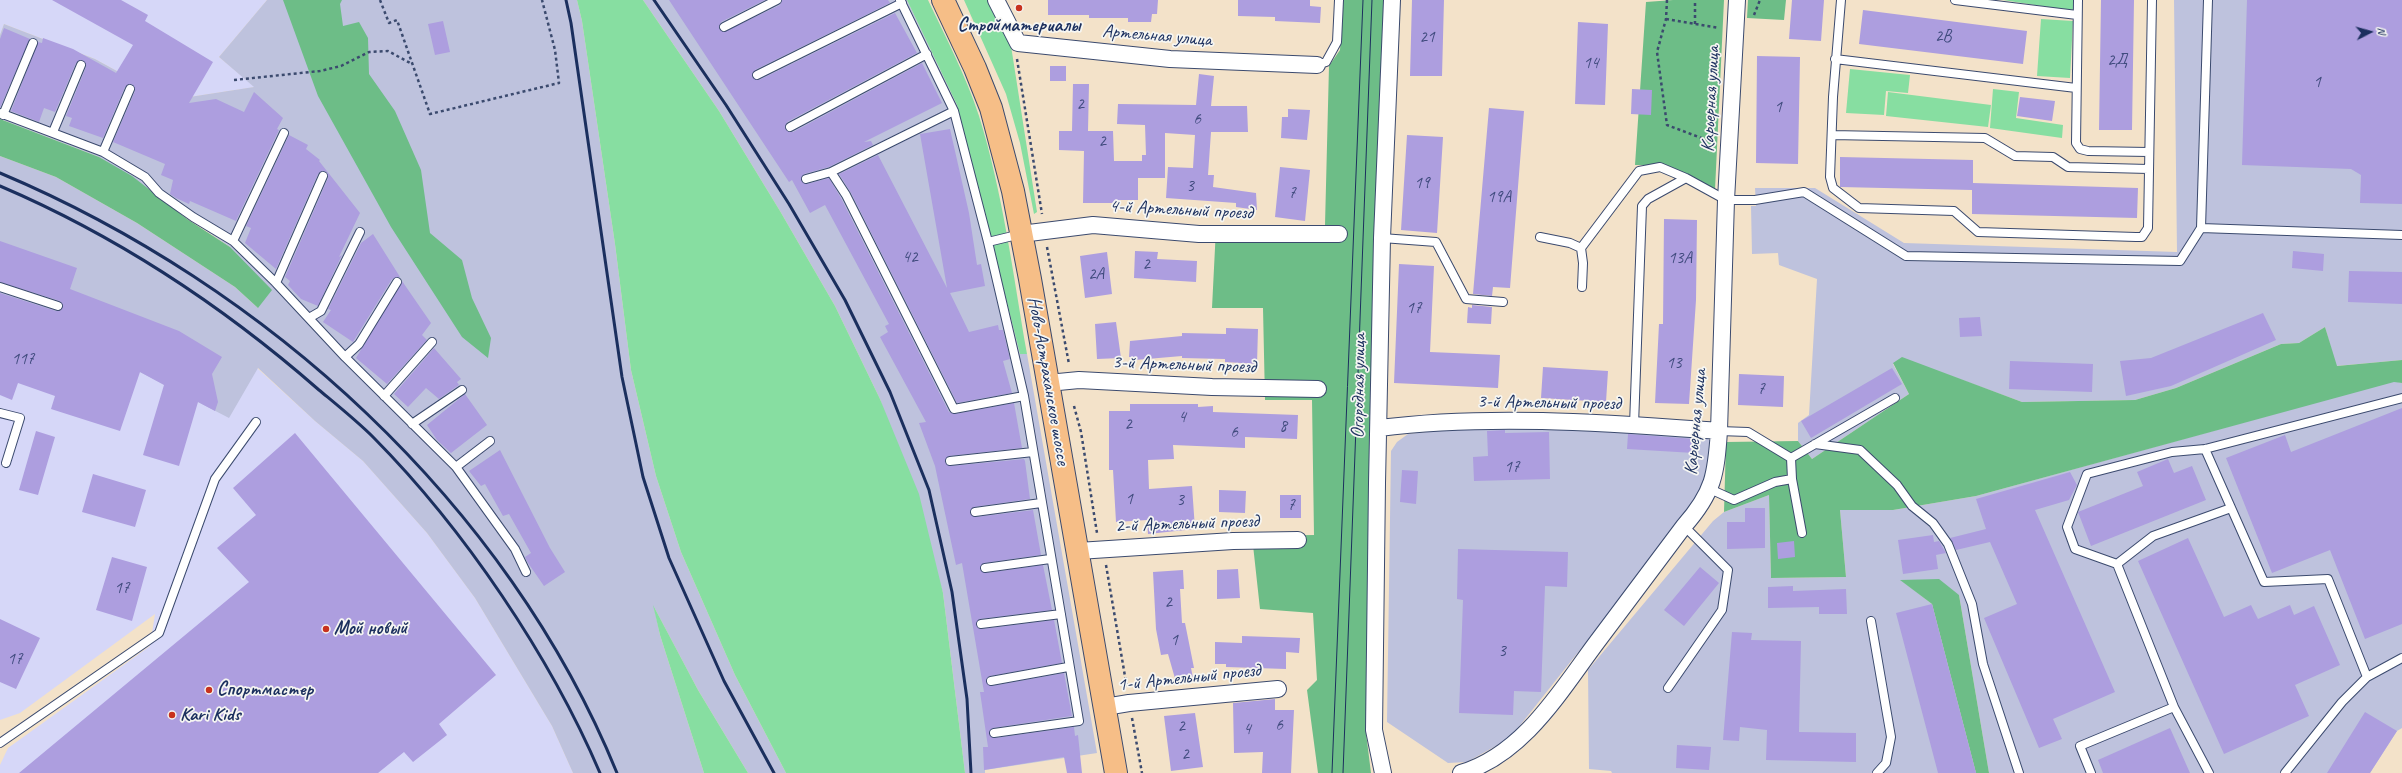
<!DOCTYPE html>
<html>
<head>
<meta charset="utf-8">
<style>
  body { margin:0 }
  #map { position:relative; width:2402px; height:773px; overflow:hidden; background:#f3e2c9; font-family:Caveat,sans-serif }
  canvas { display:block }
  .north { position:absolute; left:2350px; top:12px; width:40px; height:40px; -webkit-text-stroke:3px #f6f6f2; paint-order:stroke; rotate:84deg; font-size:11px; font-weight:700; line-height:16px; text-align:center; color:#1b2f5e }
  .north::after { content:''; display:block; margin:auto; width:14px; height:18px; background:#1b2f5e; clip-path:polygon(50% 0,100% 100%,50% 72%,0 100%) }
</style>
</head>
<body>
<div id="map">
<canvas width="2402" height="773"></canvas>
<div class="north">N</div>
</div>
<script>
const ctx = document.querySelector('canvas').getContext('2d');
ctx.lineJoin = 'round';
function paint(path, color) { ctx.fillStyle = color; ctx.fill(path, 'evenodd'); }
function trace(path, color, width, dash) { ctx.strokeStyle = color; ctx.lineWidth = width; ctx.lineCap = dash ? 'butt' : 'round'; ctx.setLineDash(dash || []); ctx.stroke(path); }
function label(font, color, halo, rows, align = 'center') {
  ctx.font = font + ' Caveat,sans-serif'; ctx.lineWidth = 3.5; ctx.setLineDash([]); ctx.textBaseline = 'middle'; ctx.strokeStyle = halo; ctx.fillStyle = color; for (const [text, x, y, turn = 0] of rows) {
    ctx.save(); ctx.translate(x, y); ctx.rotate((+turn || 0) * Math.PI / 180); ctx.textAlign = isNaN(turn) ? turn : align; if (halo) ctx.strokeText(text, 0, 0); ctx.fillText(text, 0, 0); ctx.restore();
  }
}
paint(new Path2D(`
  M0,0h267l-48,57 36,30 -85,13 -75,-41 -91,-35 -4,11z
  M0,313l140,59 117,-4 58,53 48,40 64,72 48,65 77,128 21,47h-573v-8l8,-17 142,-102 5,-32 -135,99 -20,7z`), '#d6d7f8');
paint(new Path2D(`
  M267,0h310l5,21 33,223 16,126 25,106 25,76 54,123 51,98h-38l-50,-83 -44,-83 6,28 44,138h-131l-21,-47 -77,-128 -48,-65 -64,-72 -48,-40 -57,-53 -29,50 -89,-46 -140,-59v-157l56,21 81,46 98,64 23,21 -28,-61 -131,-90 -99,-38v-84l4,-11 91,35 75,41 84,-13 -35,-30z
  M643,0h264l50,105 63,249h7l70,399 -112,17v3h-20l-22,-180 -63,-194 -45,-93 -55,-95 -61,-100z
  M2174,0h228v360l-66,6 -11,-39 -26,16 -18,1 -105,44 -41,12 -113,2 -120,-44 -9,6 16,30 -97,65 -14,-18v-18l11,-8 8,-136 -38,-14 -1,-12 -26,1 -1,-48h5l-1,-18h60l89,55 273,9z
  M2394,381l8,2v345l-5,3 -27,42h-381l-30,-178 -58,-15 31,24 44,169h-364l-1,-2 -22,-2 -1,-99 125,-149 11,-9 45,-17 2,83 75,-1 -6,-67h53l83,-14z
  M1482,426l222,8 9,10 -6,40 -39,55 -158,199 -43,24 -19,1 -61,-41 4,-271 6,-9 11,-8z`), '#bec2dd');
paint(new Path2D(`
  M577,0h66l76,111 61,100 55,95 45,93 39,95 24,99 22,180h-179l-51,-98 -54,-123 -25,-76 -25,-106 -16,-126 -33,-223z
  M907,0h21c18,38 38,76 51,116 24,77 34,158 48,238h-7l-63,-249z
  M964,0h27l18,33 28,179 -3,2 -14,-71 -14,-49z
  M2003,0h70v11z
  M2041,19l32,2 -3,57 -33,-2z
  M1850,69l60,6 -2,18 -22,-2 -2,24 -38,-2z
  M1993,89l26,3 -3,26 47,7 -1,13 -72,-10z
  M1888,92l103,13 -3,22 -102,-11z
  M653,605l45,85 50,83h-44l-44,-138z`), '#87dea1');
paint(new Path2D(`
  M283,0h59l-2,4 3,22 16,-4 9,16 1,36 26,37 26,59 9,63 32,27 10,38 19,40 -3,20 -26,-21 -71,-110 -73,-131z
  M1343,0h42l-19,733 5,40h-53l-11,-83 10,-10 -4,-67 -53,-4 -8,-73 62,-1 -2,-135h-47l-2,-92h-51l4,-80 101,1 8,-4 4,-159 11,-16z
  M1673,0h51l-9,190 -50,-25h-30l11,-163z
  M1748,0h38l-2,20 -37,-2z
  M0,119l99,38 33,19 55,43 43,28 42,43 -14,18 -23,-21 -98,-64 -81,-46 -56,-21z
  M2325,327l12,39 65,-6v23l-8,-1 -418,114 -83,14h-53l6,67 -75,1 -2,-83 -45,17 2,-70 72,-1 14,18 97,-65 -16,-31 9,-6 120,45 113,-2 41,-12 105,-44 18,-1z
  M1939,579l20,16 30,178h-13l-44,-169 -32,-24z`), '#6dbd87');
paint(new Path2D(`
  M52,0h69l27,15 -3,6 68,41 -24,41 27,-4 28,13 10,-20 29,26 -6,11 2,1 -43,91 -46,-20 -1,3 -13,-6 -6,-4 3,-14 -12,-5 4,-11 -52,-22 22,-51 -3,-7 -7,3 -22,51 -34,-12 3,-8 -6,-2 20,-49 -3,-7 -7,3 -21,49 -11,-4 -5,14 -28,-11 27,-69 4,1 1,-5 30,11 43,24 17,-28z
  M669,0h96l-44,22 -2,7 5,3 56,-27 2,-5h106l2,3 -135,67 -3,7 7,3 136,-67 22,40 -130,69 -2,7 8,3 129,-69 20,40 -78,39 7,-1 2,4 -44,22 -25,7 -3,6 6,4 22,-6 12,20 108,214 6,2 59,-11 8,45 -73,8 -4,6 6,4 73,-7 1,2 5,38 -56,8 -4,6 6,4 57,-7 8,45 -57,8 -4,6 6,4 57,-8 9,45 -72,9 -4,6 6,4 72,-9 8,43 -72,13 -4,6 6,4 72,-13 8,43 -79,12 -4,6 6,4 79,-11 1,9 3,-1 4,38h-15l-3,-16 -80,13 -1,-23h5l-8,-55h4l-22,-129 -6,2 -21,-99 -16,-43 7,-1 -46,-85 8,-5 -3,-6 4,-2 -64,-119 -15,8 -18,-33 -3,2z
  M1048,0h110l-1,14h-5l-1,8h-23v-4h-39v-3h-41z
  M1238,0h72v6l11,1 -1,16 -45,-2v-4l-37,-1z
  M1412,0h32l-2,76h-32z
  M1792,0h32l-3,41 -32,-2z
  M2101,0h33l-2,130h-33z
  M2247,0h155v204l-42,-1 1,-28 -10,-6 -109,-4z
  M1863,10l164,21 -4,33 -164,-20z
  M443,21l7,31 -15,3 -7,-31z
  M1578,22l30,2 -3,81 -30,-1z
  M4,28l26,11 -30,69v-69z
  M1757,56l43,1 -2,107 -42,-1z
  M1050,66h16v15h-16z
  M1199,74l15,2 -3,30h36l1,26h-37l-3,43h6l-1,12 43,6 1,17 -21,-3v-4l-70,-5 2,-31 25,1 2,-33 -30,-2v45h-27v22h-18v3h-37l1,-52 -25,-1v-19h13l1,-47h16l-1,47h25l1,30h28v-6h4l-1,-30 -28,-1 1,-20 78,1z
  M1632,89l20,1 -1,25 -20,-1z
  M2020,97l35,4 -3,20 -35,-5z
  M1489,108l35,3 -14,177 -17,-1 -1,9 -19,-2z
  M1288,109l22,1 -3,30 -26,-2 1,-21h6z
  M950,129l19,84 8,52 4,-1 4,22 -35,7 19,39 29,-7 1,5h4l7,29 -7,2 9,32 -55,10 -106,-210 -12,-19 39,-19 69,133 -27,-154z
  M289,135l19,10 -2,4 14,11 -1,1 41,52 -21,44 3,-2 -24,51 -17,-7 -13,-14 2,-4 -5,-4 43,-99 -1,-6 -5,-1 -4,3 -42,95 -31,-26 6,-15 -5,-2z
  M1407,135l36,2 -6,96 -36,-3z
  M1840,157l133,3v23l165,5 -1,30 -165,-4v-24l-132,-3z
  M1280,167l30,3 -5,51 -30,-4z
  M1664,219l33,1 -1,80 -7,104 -34,-1 4,-79h4z
  M373,234l27,43 -8,2 -39,63 -30,-20 8,-12 -3,-1 33,-66z
  M0,241l77,27 -7,21 109,42 43,26 -10,17 6,28 -3,9 -17,-9 -19,64 -36,-11 21,-70 -24,-13 -20,59 -69,-22 4,-13 -37,-13 -6,17 -12,-5v-102l56,18 5,-1 2,-5 -3,-4 -60,-19z
  M1135,251l23,1 -1,7 40,2 -1,21 -62,-4z
  M2293,251l31,3 -1,17 -31,-3z
  M1107,252l5,42 -27,4 -5,-42z
  M1399,264l35,2 -4,86 70,3 -2,33 -104,-5z
  M2349,271l53,1v32l-54,-2z
  M402,281l29,42 -9,12 5,5 -40,44 -31,-26z
  M1472,305l20,2 -1,17 -24,-1 1,-16 4,1z
  M2263,313l13,27 -105,46 -45,10 -6,-35 31,-3z
  M1980,317l2,19 -22,1 -1,-19z
  M1116,322l5,36 -24,1 -2,-35z
  M1226,328l32,1 -1,35 -32,-2v-3l-43,-1v-2l-47,4 -1,-3h-5l1,-16 52,-5v-3l44,1z
  M434,348l27,31 -4,3 2,3 -20,14 -13,-11 -18,19 -14,-13z
  M2010,361l83,3 -1,28 -83,-3z
  M1543,367l65,4 -2,31 -65,-4z
  M1892,368l10,16 -91,54 -10,-17z
  M1739,374l45,2 -1,31 -45,-2z
  M465,394l22,31 -36,28 -14,-13 -10,-15z
  M1130,404h68v3l15,-1v6l85,3 -1,24 -52,-2v11l-72,-3 1,14 -26,1 1,29 43,-3 3,43 -47,5 -1,-14 -31,2 -3,-52h-4v-59h21z
  M2402,408v216l-37,15 -35,-89 -58,23 -46,-115 59,-23 6,17z
  M1505,430v3l44,-1 1,47 -76,2 -1,-24 15,-1 -1,-25z
  M36,431l19,6 -17,58 -19,-5z
  M295,433l201,242 -57,49 8,11 -34,27 -9,-10 -26,21h-359l230,-191 -32,-34 39,-33 -23,-27z
  M1628,434l67,5 -1,14 -67,-4z
  M500,450l50,98 15,24 -21,14 -16,-23 -3,-6 6,-4 -22,-39 -6,2 -18,-32 -4,2 -12,-15z
  M2168,459l6,14 18,-7 14,34 -115,46 -13,-34 65,-26 -6,-14z
  M1402,470l16,1 -2,33 -16,-2z
  M2070,472l7,13 -8,15 -34,10 80,182 -62,27 9,20 -23,9 -55,-130 33,-14 -27,-62 -34,8 -6,-12 36,-9 -10,-30z
  M93,474l53,16 -11,37 -53,-15z
  M1219,490l27,1 -1,22 -26,-1z
  M1280,495h21v23h-21z
  M1745,508h20v40l-38,1v-27h18z
  M1933,535l1,7 5,-1 7,12 -10,2 2,14 -35,5 -5,-34z
  M2188,538l36,79 27,-12 7,14 32,-14 4,10 20,-9 26,59 -45,20 14,31 -85,38 -86,-193z
  M1794,541l1,16 -17,2 -1,-16z
  M1458,549l110,3 -1,35 -22,-1 -4,106 -27,-1 -1,24 -54,-2 4,-113 -6,-1z
  M112,557l35,10 -15,54 -36,-11z
  M1700,567l19,16 -35,43 -20,-16z
  M1238,569l2,29 -23,1v-29z
  M1183,570l1,19h-4l2,34h3l9,45h-3l2,10 -17,4 -8,-28 -7,1 -5,-26 -3,-57z
  M1793,586v5l53,-2 1,25h-28v-7l-51,1v-21z
  M1932,604l44,169h-38l-42,-160z
  M0,619l40,19 -24,51 -16,-7z
  M1732,632l20,1 -1,7 50,1 -2,91 57,1v29l-90,-2 1,-30 -27,-3 -1,14 -16,-1z
  M1242,636l58,2 -1,15 -13,-1v17l-60,-2v-3h-11v-22l27,1z
  M1275,699v11h19l-3,63h-29l1,-21 -29,1 -1,-50z
  M2365,712l32,19 -27,42h-43z
  M1195,713l8,54 -32,4 -7,-55z
  M2170,728l20,45h-87l-5,-13z
  M1677,745l34,2 -2,23 -33,-2z`), '#ad9edf');
const service = new Path2D(`
  M900,0l54,111 34,131 33,-8
  M1841,0l-8,97 -3,80 3,11 26,20 95,3 24,21 158,5h6l6,-9 4,-228
  M1955,0l122,15
  M2078,0l-2,143 4,6 8,2 61,1
  M724,27l53,-27
  M1835,59l241,29
  M1317,65l9,-3 11,-20 2,-42
  M757,75l145,-72
  M0,113l103,39 42,25 14,16 34,24 40,24 43,42 69,74 111,110 59,82 11,23
  M3,115l30,-72
  M790,127l137,-73
  M53,132l28,-67
  M1832,135l153,3 30,18 38,1 15,10 81,2
  M103,152l27,-63
  M831,172l15,23 108,214 70,-13
  M806,179l25,-7 123,-61
  M2201,228l201,7
  M1540,237l30,6 11,5 2,15 -1,24
  M1382,238l54,4 30,57 37,3
  M233,241l51,-108
  M988,242l36,154 55,325 -85,12
  M1581,248l58,-77 21,-4 26,11
  M276,283l47,-107
  M0,287l58,19
  M309,318l12,-7 39,-79
  M345,357l14,-13 38,-62
  M384,396l48,-54
  M0,413l20,5 -14,45
  M412,424l50,-34
  M1634,425l8,-219 6,-7 38,-21 40,22h29l49,-8 102,64 274,5 21,-33 7,-228
  M1719,431l29,1 43,26 104,-60
  M1815,444l45,6 37,35 15,21 21,17 15,21 24,60 11,60 36,109
  M2205,449l59,133 64,-3 39,98
  M1791,458l1,21 10,54
  M950,461l83,-9
  M456,467l34,-26
  M1710,489l24,11 41,-18 17,-3
  M975,512l66,-9
  M2117,564l36,-28 78,-28
  M985,568l65,-9
  M1871,621l20,116 -5,26 -9,10
  M981,624l80,-10
  M991,681l77,-14
  M1668,688l54,-78 6,-40 -44,-44
  M2174,707l35,66
  M0,743l159,-110 56,-154 41,-57
  M2091,773l-11,-27 94,-39 -57,-143 -42,-15 -8,-22 20,-53 85,-22 33,-3 197,-51
  M2285,773l57,-71 25,-25 35,-19`);
const minor = new Path2D(`
  M996,0l22,43 152,16 147,6
  M1021,234l72,-9 106,9h140
  M1048,383l31,-3 133,7 106,2
  M1379,428c113,-14 227,-5 340,3
  M1078,551l155,-10 65,-1
  M1105,707l24,-4 149,-14
  M1383,773l-9,-43 3,-247 5,-245 10,-238
  M1461,773c64,-19 101,-85 139,-135 28,-37 56,-75 84,-112 30,-34 32,-52 35,-95l7,-231 11,-200`);
const primary = new Path2D(`
  M943,0l32,68 16,40 22,83 17,88 86,494`);
trace(service, '#3b4a6e', 10);
trace(minor, '#3b4a6e', 18);
trace(primary, '#3b4a6e', 24);
trace(new Path2D(`
  M380,0l9,23 8,-3 33,94 129,-31 -4,-33 -13,-50
  M1667,0l-1,19 -9,33 10,73 45,17
  M1754,15l6,-15
  M1666,19l53,9
  M1695,24v-24
  M1017,59l25,155
  M234,80l86,-9 21,-5 28,-14 19,-1 24,13
  M1047,247l22,117
  M1074,406l7,26 16,101
  M1106,565l21,123
  M1132,718l10,55`), '#3b4a6e', 2.5, [3, 3]);
trace(service, '#fff', 8);
trace(minor, '#fff', 16);
trace(primary, '#f6be87', 22);
trace(new Path2D(`
  M1332,773l31,-773
  M1343,773l29,-773`), '#1b2f5e', 1);
trace(new Path2D(`
  M566,0l5,23 51,354 21,100 26,81 55,123 50,92
  M654,0l72,105 63,99 56,96 45,92 39,98 23,102 15,107 4,74
  M0,173c266,112 507,330 617,600
  M0,186c117,50 223,120 319,204 18,15 38,31 55,48 90,91 176,218 226,335`), '#1b2f5e', 3);
for (const [x, y, r, color] of [
  [1019,8,4,"#c8321e"],
  [326,629,4,"#c8321e"],
  [209,690,4,"#c8321e"],
  [172,715,4,"#c8321e"]
]) { const dot = new Path2D(); dot.arc(x, y, r, 0, 2 * Math.PI); ctx.fillStyle = color; ctx.fill(dot); trace(dot, '#f6f6f2', 1.5); }
label('17px', '#404b7e', null, [
  ["2В",1943,37],
  ["21",1427,38],
  ["2Д",2117,61],
  ["14",1591,64],
  ["1",2317,83],
  ["2",1080,105],
  ["1",1778,108],
  ["6",1197,120],
  ["2",1102,142],
  ["19",1422,184],
  ["3",1190,187],
  ["7",1292,194],
  ["19А",1499,198],
  ["42",910,258],
  ["13А",1680,259],
  ["2",1146,265],
  ["2А",1096,275],
  ["17",1414,309],
  ["117",23,360],
  ["13",1674,364],
  ["7",1761,390],
  ["4",1182,418],
  ["2",1128,425],
  ["8",1283,427],
  ["6",1234,433],
  ["17",1512,468],
  ["1",1129,500],
  ["3",1180,501],
  ["7",1291,506],
  ["17",122,589],
  ["2",1168,603],
  ["1",1174,641],
  ["3",1502,652],
  ["17",15,660],
  ["6",1279,726],
  ["2",1181,727],
  ["4",1247,730],
  ["2",1185,755]
]);
label('bold 19px', '#1b2f5e', '#f6f6f2', [
  ["Стройматериалы",1019,26,"center"],
  ["Мой новый",334,629],
  ["Спортмастер",217,690],
  ["Kari Kids",180,715]
], 'left');
label('19px', '#1b2f5e', '#f6f6f2', [
  ["Артельная улица",1157,36,5],
  ["Карьерная улица",1711,99,-87],
  ["4-й Артельный проезд",1181,210,3],
  ["3-й Артельный проезд",1184,365,2],
  ["Ново-Астраханское шоссе",1048,381,80],
  ["Огородная улица",1359,386,-89],
  ["3-й Артельный проезд",1549,403,1],
  ["Карьерная улица",1696,422,-85],
  ["2-й Артельный проезд",1187,524,-2],
  ["1-й Артельный проезд",1189,678,-6]
]);
</script>
</body>
</html>
